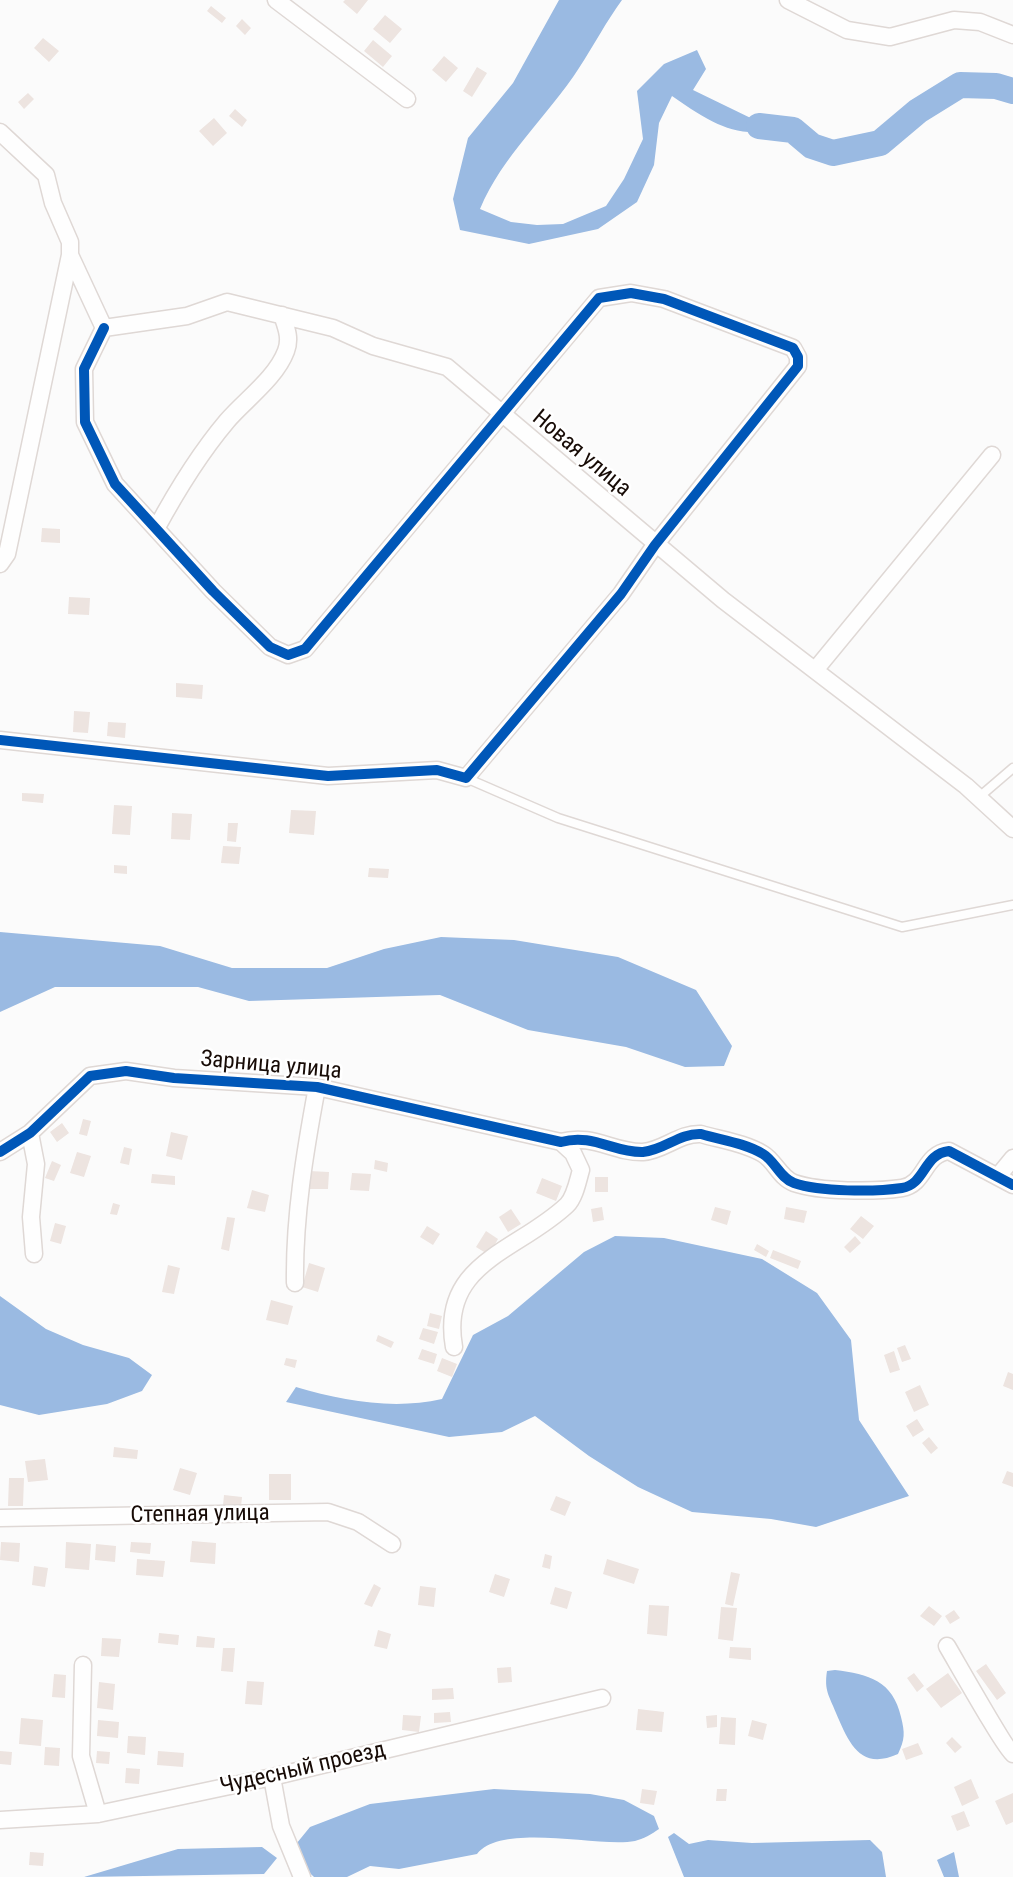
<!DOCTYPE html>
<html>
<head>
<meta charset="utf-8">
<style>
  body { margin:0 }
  canvas { display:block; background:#fbfbfb }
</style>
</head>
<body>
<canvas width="1013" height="1877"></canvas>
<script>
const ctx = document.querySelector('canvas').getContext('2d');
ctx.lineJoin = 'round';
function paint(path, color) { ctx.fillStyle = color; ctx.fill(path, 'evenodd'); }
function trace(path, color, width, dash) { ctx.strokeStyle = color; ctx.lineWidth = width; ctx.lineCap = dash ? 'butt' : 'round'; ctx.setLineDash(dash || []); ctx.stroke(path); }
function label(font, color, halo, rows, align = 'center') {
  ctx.font = font + ' "Roboto Condensed",sans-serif'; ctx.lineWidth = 5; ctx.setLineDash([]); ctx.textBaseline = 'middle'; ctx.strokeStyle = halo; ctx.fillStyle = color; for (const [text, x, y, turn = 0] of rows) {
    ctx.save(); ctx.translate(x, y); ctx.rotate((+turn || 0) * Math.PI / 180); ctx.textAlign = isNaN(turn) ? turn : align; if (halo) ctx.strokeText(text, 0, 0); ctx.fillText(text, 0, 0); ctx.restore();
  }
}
paint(new Path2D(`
  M559,0h63c-16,22 -28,45 -43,68 -31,48 -77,88 -99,141l31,13 26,3 26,-1 43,-18 18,-27 19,-40 -6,-48 27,-27 33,-14 9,19 -13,21 70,34 30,6c-57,8 -75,-2 -121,-34l-13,27 -5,42 -17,37 -39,27 -69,15 -69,-14 -7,-31 15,-61 45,-55z
  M0,932l160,14 72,22h95l57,-19 57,-12 73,3 104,17 78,33 36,56 -8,20 -39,1 -59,-20 -98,-17 -88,-35 -191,6 -51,-14h-143l-55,25z
  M615,1236l49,2 98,21 55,34 34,47 8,80 50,76 -93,31 -45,-8 -79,-7 -54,-25 -49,-31 -54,-40 -33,16 -53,5 -163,-35 10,-15c47,14 98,23 146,12l31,-64 35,-19 76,-64z
  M0,1296l46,33 37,16 46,13 23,17 -10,16 -35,13 -68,11 -39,-10z
  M835,1670c34,4 58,11 66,47 4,16 4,22 -3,37 -38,17 -49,-11 -62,-41 -7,-18 -12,-22 -9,-42z
  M494,1789l96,5 34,6 30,16 5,13c-7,5 -16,10 -24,12 -36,7 -132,-19 -158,13l-78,15 -29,-3 -23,11h-33l-19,-18 -3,-10 18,-22 60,-23z
  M674,1833l15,11 19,-4 44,3 118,-3 12,12 4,25h-202l-16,-40z
  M262,1847l15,11 -13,16 -180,3 94,-28z
  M954,1852l5,25h-15l-7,-17z`), '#9abae2');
trace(new Path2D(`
  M759,126l34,4 19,16 21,7 47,-10 38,-32 42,-26 36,1 17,5`), '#9abae2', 26);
paint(new Path2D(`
  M345,0h23l-11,14 -14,-12z
  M211,6l15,12 -4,5 -15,-12z
  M385,15l17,14 -12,14 -17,-14z
  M242,19l9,9 -6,7 -9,-9z
  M43,38l16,13 -10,11 -15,-14z
  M373,40l19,16 -9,11 -19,-16z
  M444,56l14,12 -12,14 -14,-12z
  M477,67l10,6 -15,24 -9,-6z
  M28,93l6,6 -10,10 -6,-7z
  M235,109l12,11 -5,7 -13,-11z
  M214,118l13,15 -14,13 -14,-15z
  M42,528l18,1v14l-19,-1z
  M69,597l21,1 -1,17 -21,-1z
  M176,683l27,2 -1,14 -26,-2z
  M74,711l16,1 -2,21 -15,-1z
  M108,722l18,1 -1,15 -18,-2z
  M22,793l22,1 -1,9 -21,-2z
  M114,805l18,1 -2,29 -18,-1z
  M291,810l25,1 -2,24 -25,-2z
  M172,813l20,1 -2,26 -19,-1z
  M228,823h10l-2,19 -9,-1z
  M223,846l18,1 -2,17 -18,-1z
  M114,865l13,1v8l-13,-1z
  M369,868l20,1 -1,9 -20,-1z
  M83,1119l8,2 -4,15 -8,-2z
  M62,1123l7,10 -12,9 -7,-10z
  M171,1132l17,4 -6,24 -16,-4z
  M124,1147l8,2 -3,16 -9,-2z
  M77,1152l14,4 -7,21 -14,-4z
  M375,1160l13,3 -1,9 -13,-3z
  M52,1161l9,4 -7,16 -9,-3z
  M309,1171l20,1 -1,17h-20z
  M352,1173l19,1 -2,17 -19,-1z
  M152,1174l23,2v9l-24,-2z
  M595,1177h13v15h-13z
  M542,1178l20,8 -6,15 -20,-8z
  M252,1190l17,5 -4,17 -18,-4z
  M113,1203l7,2 -3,10 -7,-1z
  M602,1207l2,13 -11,2 -2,-13z
  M715,1207l16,4 -4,14 -16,-5z
  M786,1207l21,4 -3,12 -20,-4z
  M511,1209l10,15 -13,8 -9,-15z
  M861,1216l13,10 -11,13 -13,-10z
  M227,1217l8,1 -6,33 -8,-2z
  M55,1223l11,3 -5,18 -11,-3z
  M427,1226l13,8 -7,11 -13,-8z
  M486,1231l12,8 -9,16 -13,-8z
  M855,1236l6,7 -11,10 -6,-6z
  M757,1244l12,7 -3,6 -12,-7z
  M773,1250l28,11 -3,8 -28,-11z
  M309,1263l16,5 -7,24 -16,-5z
  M168,1265l12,3 -6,26 -12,-2z
  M271,1300l22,6 -5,19 -22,-5z
  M430,1313l12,3 -3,13 -12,-3z
  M423,1328l15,4 -4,12 -15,-5z
  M378,1335l16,7 -3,6 -15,-7z
  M905,1345l6,14 -9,3 -5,-14z
  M422,1349l15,5 -3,10 -16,-5z
  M894,1351l6,19 -10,3 -6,-18z
  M286,1358l11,2 -2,8 -11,-3z
  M442,1358l15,6 -5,13 -15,-6z
  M1008,1372l5,2v16l-10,-4z
  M920,1385l9,20 -15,7 -9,-20z
  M917,1419l7,11 -11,7 -7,-11z
  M929,1437l9,11 -7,6 -9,-11z
  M114,1447l24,3 -1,9 -24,-2z
  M45,1459l3,21 -20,2 -3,-21z
  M180,1468l17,5 -7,22 -17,-5z
  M1007,1471l6,2v14l-11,-4z
  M269,1474h22v26h-22z
  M9,1478h15l-1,28h-15z
  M224,1495l18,2 -1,10 -18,-2z
  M556,1496l15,6 -6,14 -15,-6z
  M192,1541l24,2 -1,21 -25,-2z
  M1,1542l19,1 -1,19 -19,-2z
  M66,1542l25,2 -2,26 -24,-2z
  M131,1542l20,1 -1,11 -20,-2z
  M96,1544l20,2 -1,16 -20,-2z
  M545,1554l7,2 -2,13 -8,-2z
  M137,1559l28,2 -2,16 -27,-2z
  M607,1559l32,10 -5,15 -31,-10z
  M34,1566l14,2 -3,19 -13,-2z
  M731,1572l9,2 -7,32 -8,-2z
  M495,1574l15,5 -6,18 -15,-5z
  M374,1584l7,4 -9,19 -8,-3z
  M420,1586l16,2 -2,19 -16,-2z
  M555,1587l17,5 -5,17 -17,-5z
  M649,1605l20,1 -2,30 -20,-2z
  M929,1606l13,10 -8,10 -14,-10z
  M721,1607l16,1 -4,33 -15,-2z
  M954,1610l6,8 -10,6 -5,-8z
  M378,1630l13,4 -4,15 -13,-3z
  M159,1633l20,2 -1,10 -20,-2z
  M197,1636l18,2 -1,10 -18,-1z
  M102,1638l19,1 -2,18 -18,-1z
  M730,1647l21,1v12l-22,-2z
  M223,1648h12l-2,24 -12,-1z
  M986,1664l20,29 -9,7 -21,-29z
  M511,1667l1,15 -14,1 -1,-15z
  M914,1673l10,13 -7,6 -10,-14z
  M948,1673l14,20 -21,15 -15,-19z
  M54,1674l12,1 -1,23 -13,-1z
  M247,1681l17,1 -2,23 -17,-1z
  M99,1682l16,2 -2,26 -16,-2z
  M453,1688l1,11 -22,1v-11z
  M638,1709l26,3 -2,20 -26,-2z
  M450,1712l1,10 -17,1v-10z
  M403,1715l18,1 -2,16 -17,-2z
  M717,1715v12l-10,1 -1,-12z
  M721,1717l15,1 -1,27 -16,-1z
  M21,1718l22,2 -2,26 -22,-2z
  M98,1720l21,2 -1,16 -21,-2z
  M752,1720l15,4 -4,16 -15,-4z
  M128,1736l18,1 -1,18 -18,-2z
  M952,1737l10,10 -7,6 -9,-10z
  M918,1743l5,11 -17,6 -4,-11z
  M45,1747l15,1 -1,18 -15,-1z
  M0,1751l12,1 -1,13 -11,-1z
  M97,1751l13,1 -1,12 -13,-1z
  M158,1751l26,2 -1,14 -26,-2z
  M126,1768l14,1 -1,15 -14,-1z
  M971,1779l8,19 -17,8 -8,-19z
  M642,1789l15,2 -3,14 -14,-2z
  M717,1789h10l-1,12h-10z
  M1013,1793v29l-7,3 -11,-24z
  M964,1811l6,15 -13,5 -6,-15z
  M30,1852l14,1 -1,13 -14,-1z`), '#ede4e0');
const lane = new Path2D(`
  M466,778l92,40 344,109 111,-22
  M978,798l35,-30`);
const street = new Path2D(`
  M276,0l131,99
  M788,0l59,30 43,7 64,-17 26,2 33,13
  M0,132l46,43 7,28 17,39v13l34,73 83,-12 40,-14 106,26 40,18 74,21 276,233 243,186 47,43
  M156,529c20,-37 44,-76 71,-108 18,-21 49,-43 59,-70 5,-13 0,-24 -4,-36
  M0,564l7,-10 63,-299
  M816,669l176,-214
  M0,740l328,36 109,-6 29,8 155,-184 34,-49 143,-179v-9l-5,-9 -129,-49 -33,-6 -32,5 -294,351 -17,6 -18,-8 -57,-56 -98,-107 -30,-62 -1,-53 20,-41
  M30,1133l6,31 -5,53 3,37
  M0,1152l30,-19 60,-57 36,-5 48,7 143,9 244,55c32,-9 53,11 82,10 22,-2 36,-19 58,-18 20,6 44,9 62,20 12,7 17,24 31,29 26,9 81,9 108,5 24,-4 21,-34 47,-37l64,34
  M999,1175l14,-17
  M295,1283c-1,-66 10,-132 22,-196
  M454,1347c-15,-85 65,-96 113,-142 8,-8 11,-25 14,-35l-8,-17 -12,-11
  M0,1518l328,-6 30,10 34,22
  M947,1646c9,15 59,104 66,108
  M83,1665l-2,91 17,58
  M272,1777l9,49 21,51
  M0,1820l98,-6 174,-37 330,-79`);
trace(lane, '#dfd8d5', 11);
trace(street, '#dfd8d5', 19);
trace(lane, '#fefefe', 8);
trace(street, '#fefefe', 16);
trace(new Path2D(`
  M0,740l328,36 109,-6 29,8 155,-184 34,-49 143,-179v-9l-5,-9 -129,-49 -33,-6 -32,5 -294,351 -17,6 -18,-8 -57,-56 -98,-107 -30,-62 -1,-53 20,-41
  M0,1152l30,-19 60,-57 36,-5 48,7 143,9 244,55c32,-9 53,11 82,10 22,-2 36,-19 58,-18 20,6 44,9 62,20 12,7 17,24 31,29 26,9 81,9 108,5 24,-4 21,-34 47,-37l64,34`), '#0057b8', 10);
label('23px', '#170b06', '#fff', [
  ["Новая улица",581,454,40],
  ["Зарница улица",271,1066,5],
  ["Степная улица",200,1515,-1],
  ["Чудесный проезд",303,1769,-13]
]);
</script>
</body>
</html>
